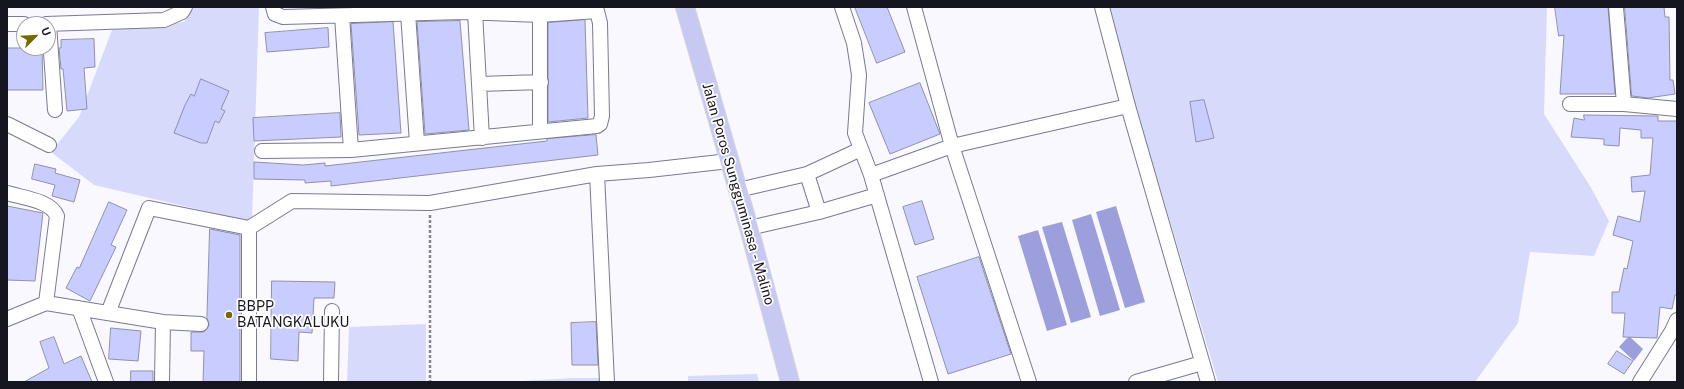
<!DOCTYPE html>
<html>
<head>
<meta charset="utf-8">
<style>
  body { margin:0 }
  #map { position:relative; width:1684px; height:389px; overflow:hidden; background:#f8f8fe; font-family:"Public Sans",sans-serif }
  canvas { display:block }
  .frame { position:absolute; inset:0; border:8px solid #161620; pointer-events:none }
  .north { position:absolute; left:16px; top:16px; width:40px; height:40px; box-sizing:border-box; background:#fff; border:1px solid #a2a2a6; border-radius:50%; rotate:66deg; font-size:11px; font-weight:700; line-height:16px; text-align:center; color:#161620 }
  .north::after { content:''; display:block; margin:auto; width:14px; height:18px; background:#756900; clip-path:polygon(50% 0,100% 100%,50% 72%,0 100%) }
</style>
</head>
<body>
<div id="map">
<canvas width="1684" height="389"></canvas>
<div class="frame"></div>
<div class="north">U</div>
</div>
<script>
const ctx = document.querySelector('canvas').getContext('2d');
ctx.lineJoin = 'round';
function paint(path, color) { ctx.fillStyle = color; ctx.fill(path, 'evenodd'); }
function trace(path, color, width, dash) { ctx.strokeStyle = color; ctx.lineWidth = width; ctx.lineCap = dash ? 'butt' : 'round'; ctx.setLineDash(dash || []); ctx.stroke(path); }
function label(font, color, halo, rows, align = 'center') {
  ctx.font = font + ' "Public Sans",sans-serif'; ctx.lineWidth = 3.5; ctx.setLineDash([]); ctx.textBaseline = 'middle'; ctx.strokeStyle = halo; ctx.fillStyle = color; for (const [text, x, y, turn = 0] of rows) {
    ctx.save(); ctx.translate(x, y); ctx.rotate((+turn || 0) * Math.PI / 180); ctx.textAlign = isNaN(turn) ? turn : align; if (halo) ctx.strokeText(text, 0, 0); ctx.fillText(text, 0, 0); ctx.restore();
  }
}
paint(new Path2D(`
  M194,7h65l-7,215 -158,-37 -43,-33 28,-35 33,-87 72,-8z
  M1106,7h441l-3,107 46,72 19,35 -15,35 -64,-4 -12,71 -43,59h-257z
  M426,324v58h-79l2,-55z
  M757,374l2,8h-71v-6z
  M573,378h29l1,4h-97z`), '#d8dafc');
paint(new Path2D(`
  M1116,206l29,96 -20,6 -29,-96z
  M1091,214l29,96 -20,6 -28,-96z
  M1062,222l29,95 -20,6 -29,-96z
  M1038,230l29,95 -20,6 -29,-95z
  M1629,336l14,13 -9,12 -15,-14z`), '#9c9fdb');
const building = new Path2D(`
  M855,7h32l18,45 -28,11z
  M1555,7h53l7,87h-55l4,-59 -5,1z
  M1625,7h39l1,10h4l1,63h3l2,14 -27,4 -16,-2z
  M585,20l3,98 -40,4v-99z
  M460,21l9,109 -44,4 -8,-112z
  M393,22l8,111 -42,2 -8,-111z
  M328,28l1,19 -62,5 -2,-19z
  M94,39l1,28 -11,1 3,41 -20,2 -4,-42h-2l-2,-21h2v-8z
  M7,48h35l1,42h-36z
  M201,79l28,12 -8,18 4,2 -6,12 -4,-2 -8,22h-6l-27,-10 11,-28 6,-11 3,2z
  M920,83l20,51 -50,20 -21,-51z
  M1204,100l10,38 -18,4 -6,-40z
  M340,113l1,24 -87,4 -1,-23z
  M1584,115l74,1v5h19v174h-2l-3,14 -12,-2 -3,31 -34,-1 2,-24h-13v-21h7l5,-24 3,1 6,-28 -20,-6 5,-19 22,6 5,-31 -13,1 -1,-15 19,-2 3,-37h-12v-8l-21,-2 -1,18 -15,-1v-6l-33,-2 3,-19 10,2z
  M596,135l2,20 -267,31v-5l-26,2v-3l-51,-1v-17l49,3 22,-2v3l222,-25v-2z
  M35,164l21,5 -1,4 25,7 -6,22 -22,-6 3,-11 -23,-6z
  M922,201l12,38 -19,6 -12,-38z
  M109,202l18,8 -16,35 5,2 -26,54 -24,-13 11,-21 2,1z
  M7,206l36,7 -8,68 -28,-1z
  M210,229l30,6v147h-37l1,-31h-13v-19h13l5,-7 -2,-7z
  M979,257l32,97 -63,20 -31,-97z
  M272,281l63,1 -1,16h-20l-2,35 -13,-1 -1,29 -27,-2z
  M596,322l2,43h-26l-1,-42z
  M111,328l30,3 -3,30 -29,-2z
  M54,337l10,27 17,-8 11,26h-68l25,-14 -9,-26z
  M1617,351l16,10 -9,13 -16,-10z
  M131,371h22v11h-22z`);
paint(building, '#c8ccfe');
trace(building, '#8f91aa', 1);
const minor = new Path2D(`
  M842,7l12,36 5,32 -4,58 16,42 60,207
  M914,7l38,139 77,236
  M1102,7l26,99 80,276
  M1616,7l8,97
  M475,12l7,126
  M408,13l9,130
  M540,15v116
  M342,16l9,134
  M7,24h17
  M46,24l118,-4 18,-8 3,-5
  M49,24l6,86
  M479,84l62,-2
  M1570,104h54l53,5
  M7,124l42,21
  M262,151l89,-1 246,-24 3,-2 2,-8 -2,-93 -3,-12 -57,4 -77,-3 -180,5 -8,-3 -2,-7
  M597,174l10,208
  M807,174l12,38
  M871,175l81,-29 176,-40
  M738,190l69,-16 54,-25
  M7,193c16,5 43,7 50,23l-11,87
  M749,228l70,-16 58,-17
  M79,308l27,74
  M108,313l41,-105 100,20 43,-27 138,2 167,-29 52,-4 80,-9
  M7,319l39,-16 117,19 38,2
  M162,382l1,-60
  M249,382v-154
  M331,382l1,-71
  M1136,382l66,-19
  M1640,382l32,-51 5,-11`);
const major = new Path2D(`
  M685,7l64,221 41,154`);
trace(minor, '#787a92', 16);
trace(major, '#d5d5d7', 20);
trace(new Path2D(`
  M430,215v167`), '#85858d', 2.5, [3, 2]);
trace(minor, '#fff', 14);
trace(major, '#c7c9f2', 18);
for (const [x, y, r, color] of [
  [229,315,4,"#756900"]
]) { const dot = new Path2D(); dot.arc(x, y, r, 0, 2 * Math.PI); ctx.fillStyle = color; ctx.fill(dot); trace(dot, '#fff', 1.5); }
label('14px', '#161620', '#fff', [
  ["Jalan Poros Sungguminasa - Malino",738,194,74]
]);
label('14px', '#161620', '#fff', [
  ["BBPP",237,307],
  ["BATANGKALUKU",237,323]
], 'left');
</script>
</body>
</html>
